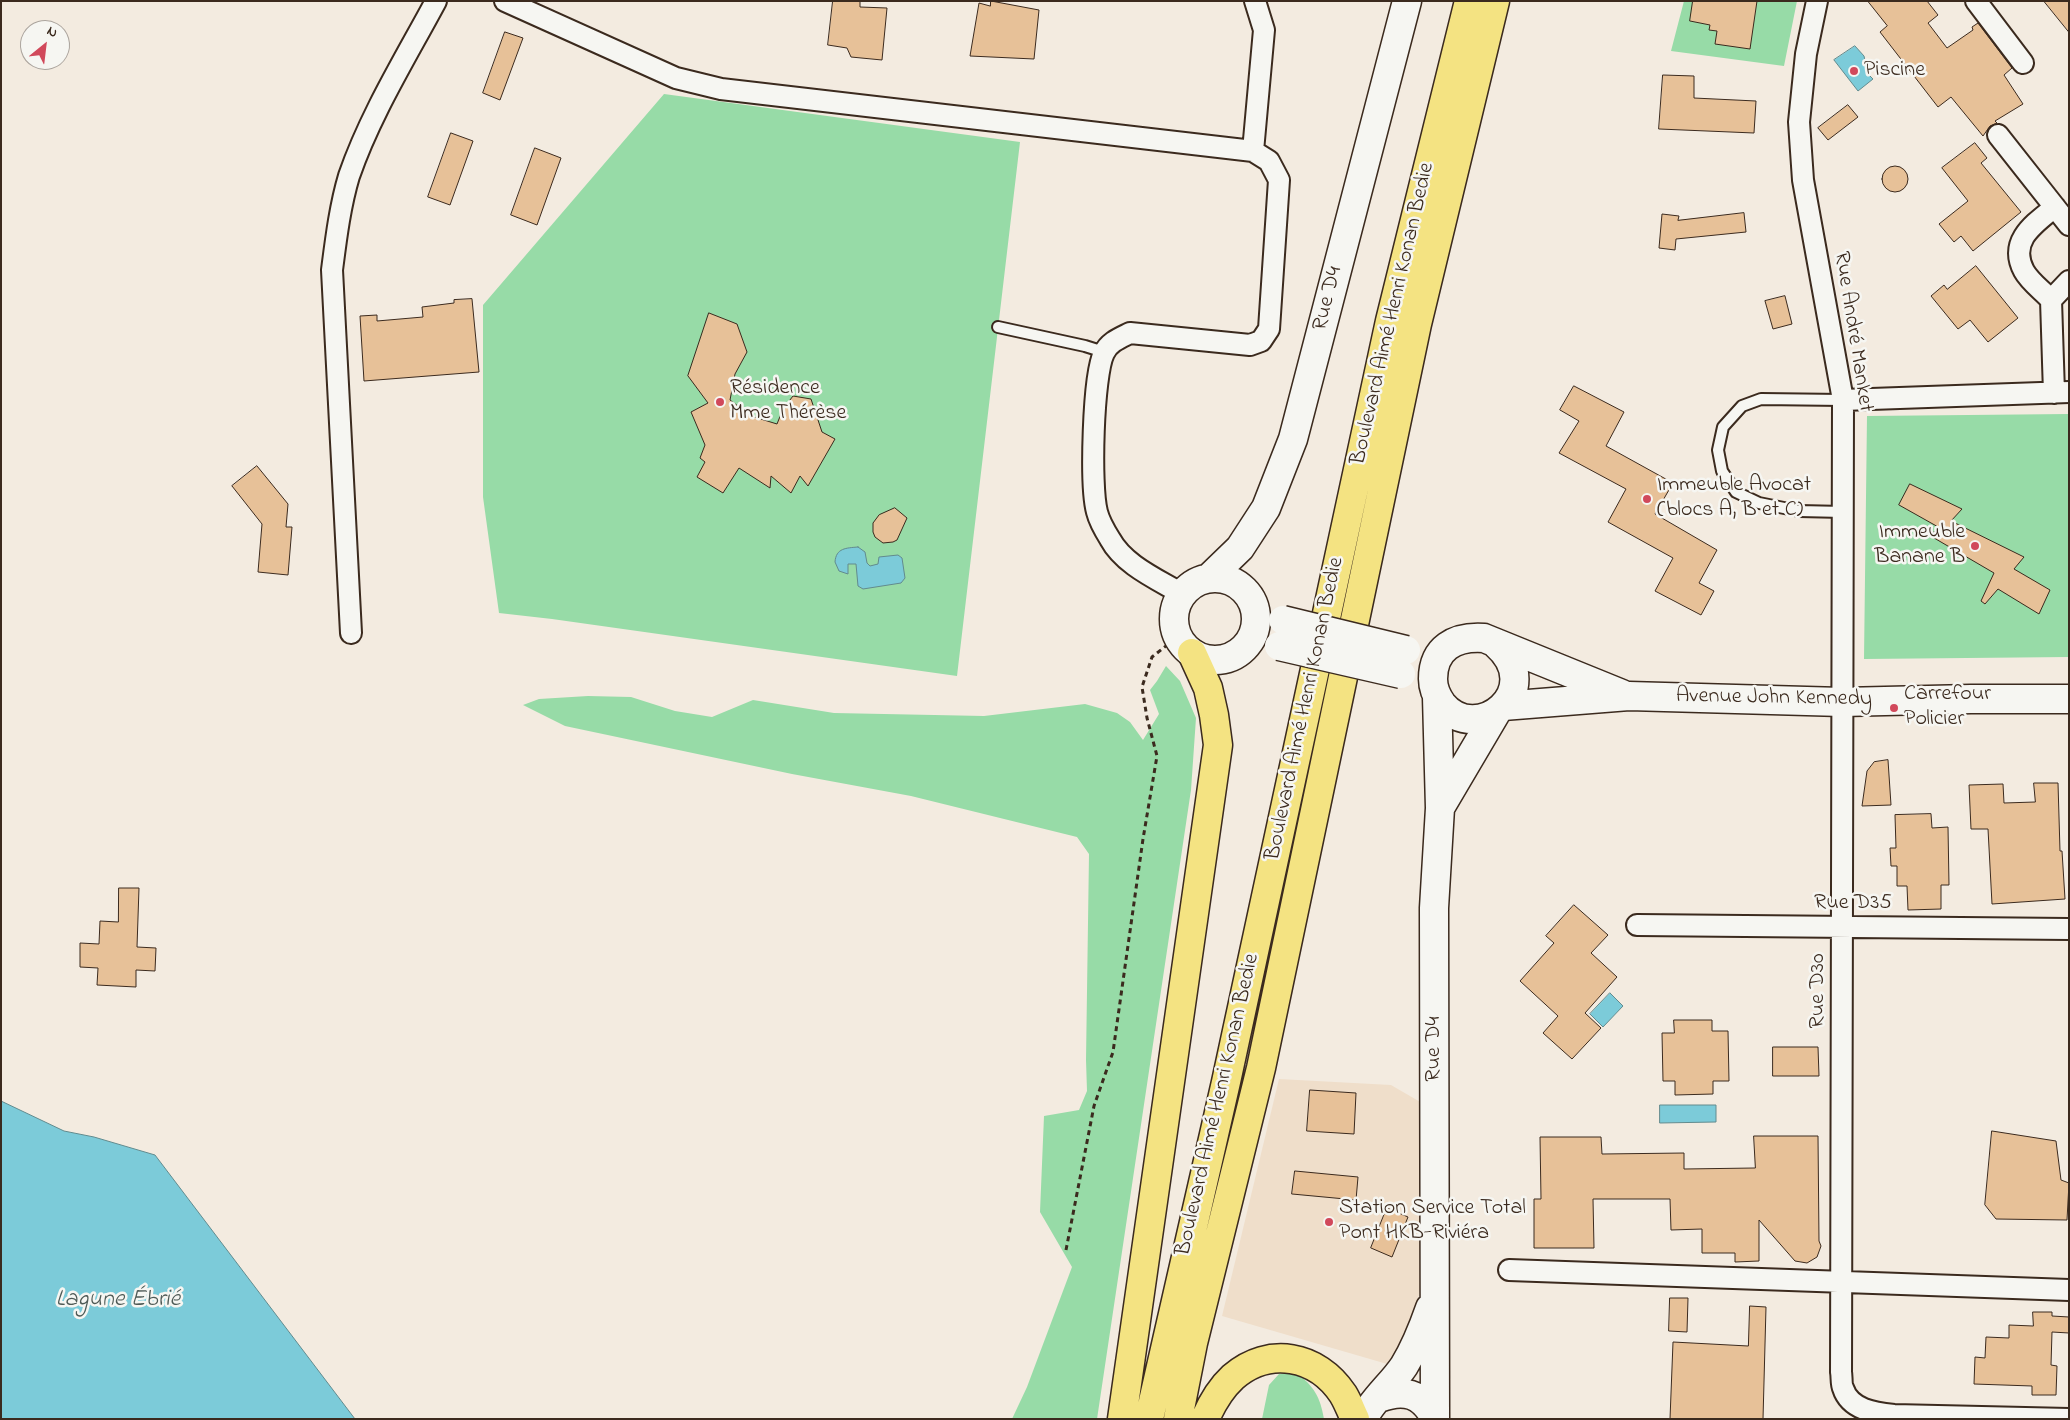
<!DOCTYPE html>
<html>
<head>
<meta charset="utf-8">
<style>
  body { margin:0 }
  #map { position:relative; width:2070px; height:1420px; overflow:hidden; background:#f3ebe0; font-family:"Indie Flower",sans-serif }
  canvas { display:block }
  .frame { position:absolute; inset:0; border:2px solid #3b2a1e; pointer-events:none }
  .north { position:absolute; left:20px; top:20px; width:50px; height:50px; box-sizing:border-box; background:#f6f6f2; border:1px solid #aba49d; border-radius:50%; rotate:29deg; font-size:14px; font-weight:700; line-height:20px; text-align:center; color:#3b2a1e }
  .north::after { content:''; display:block; margin:auto; width:18px; height:22px; background:#d1495b; clip-path:polygon(50% 0,100% 100%,50% 72%,0 100%) }
</style>
</head>
<body>
<div id="map">
<canvas width="2070" height="1420"></canvas>
<div class="frame"></div>
<div class="north">N</div>
</div>
<script>
const ctx = document.querySelector('canvas').getContext('2d');
ctx.lineJoin = 'round';
function paint(path, color) { ctx.fillStyle = color; ctx.fill(path, 'evenodd'); }
function trace(path, color, width, dash) { ctx.strokeStyle = color; ctx.lineWidth = width; ctx.lineCap = dash ? 'butt' : 'round'; ctx.setLineDash(dash || []); ctx.stroke(path); }
function label(font, color, halo, rows, align = 'center') {
  ctx.font = font + ' "Indie Flower",sans-serif'; ctx.lineWidth = 5; ctx.setLineDash([]); ctx.textBaseline = 'middle'; ctx.strokeStyle = halo; ctx.fillStyle = color; for (const [text, x, y, turn = 0] of rows) {
    ctx.save(); ctx.translate(x, y); ctx.rotate((+turn || 0) * Math.PI / 180); ctx.textAlign = isNaN(turn) ? turn : align; if (halo) ctx.strokeText(text, 0, 0); ctx.fillText(text, 0, 0); ctx.restore();
  }
}
paint(new Path2D(`
  M1279,1079l112,6 31,18 6,167 -34,96 -172,-50z`), '#efdeca');
paint(new Path2D(`
  M1684,1h113l-13,65 -113,-15z
  M664,94l356,48 -63,534 -405,-57 -53,-6 -16,-116v-192z
  M2069,414v243l-205,2 3,-243z
  M1166,666l14,15 16,37 -5,72 -94,629h-85l15,-32 45,-120 -32,-55 4,-96 35,-6 8,-19 -1,-31 3,-206 -12,-17 -166,-41 -119,-22 -227,-48 -42,-21 16,-6 49,-3 43,1 44,14 37,6 41,-17 81,13 150,3 101,-12 32,9 13,9 13,18 16,-26 -9,-24 7,-9z
  M1297,1373c17,14 23,23 27,46h-62l7,-34 10,-11z`), '#97dba7');
const water = new Path2D(`
  M1855,46l9,10 4,18 5,5 -15,12 -24,-31z
  M858,547l7,5 2,11 3,3 8,-2 1,-7 19,-2 4,3 3,20 -4,5 -38,6 -5,-3 -2,-22h-8v10l-9,-3 -4,-9c1,-14 11,-14 23,-15z
  M1610,993l13,13 -20,21 -13,-13z
  M1,1101l63,30 30,6 61,18 200,264h-354z
  M1660,1105h56v17l-56,1z`);
paint(water, '#7ccbd9');
trace(water, '#628b8e', 1);
const building = new Path2D(`
  M833,1h27v6l27,1 -5,52 -31,-3 -4,-9 -19,-3z
  M991,1l48,9 -5,49 -64,-3 9,-53 11,3z
  M1693,1h64l-7,48 -35,-5 2,-13 -8,-1 1,-5 -20,-4z
  M1868,1h59l11,14 -10,8 19,25 26,-18 -1,-3 6,-4 34,45 -8,7 19,29 -28,17 2,2 -7,3 -7,10 -32,-39 -13,10 -58,-75 7,-6z
  M2044,1h25v31z
  M505,32l18,6 -23,62 -17,-7z
  M1663,75l31,1v22l62,3 -2,32 -95,-4z
  M1848,105l10,12 -30,23 -10,-12z
  M451,133l22,8 -23,64 -22,-8z
  M1975,143l12,15 -6,5 40,49 -48,39 -12,-15 -7,6 -15,-18 29,-23 -26,-33z
  M535,148l26,10 -24,67 -26,-10z
  M1882 179a13 13 0 1 1 26 0a13 13 0 1 1-26 0Z
  M1744,213l2,19 -70,7 -1,11 -16,-2 3,-34 17,2 -1,4z
  M1976,266l42,52 -30,24 -18,-22 -12,9 -27,-33 13,-11 3,4z
  M1785,296l7,28 -19,5 -8,-28z
  M472,299l7,73 -115,9 -4,-65 17,-1v6l46,-4 -1,-10 32,-4v-3z
  M709,313l28,11 10,28 -12,22 -5,26 21,16 26,8 6,-15 10,-13 18,3 11,33 13,7 -27,47 -8,-10 -9,17 -20,-17 -1,12 -31,-20 -16,25 -26,-16 8,-15 -5,-4 5,-13 -14,-33 17,-9 -20,-27z
  M1574,386l50,26 -18,34 67,37 -18,31 62,36 -18,33 15,8 -13,24 -46,-24 18,-33 -65,-36 18,-33 -67,-36 20,-32 -19,-11z
  M257,466l31,38 -2,23h6l-4,48 -30,-3 4,-48 -30,-38z
  M1910,484l52,25 -11,12 73,36 -10,12 36,21 -11,24 -41,-25 -13,15 -4,-3 13,-28 -65,-38 11,-7 -41,-23z
  M895,508l12,10 -10,22 -4,2 -10,1 -8,-6 -2,-5v-9l6,-8z
  M1888,760l3,45 -29,1 5,-35 7,-9z
  M2034,783h24l2,68h2l3,48 -73,5 -4,-75h-17l-2,-44 34,-1 1,19 31,-1z
  M1931,814l1,14 16,-1 1,58h-8v24l-33,1 -1,-24h-10v-20h-6l-1,-18h6l-1,-33z
  M119,888h20l-2,59 19,1 -1,23 -19,-1v17l-39,-2 1,-17 -18,-1v-24l19,1 1,-23 18,1z
  M1574,905l34,30 -17,18 26,24 -32,36 16,15 -29,31 -29,-26 15,-17 -38,-35 34,-38 -8,-7z
  M1674,1020h38v11h16l1,50h-16v13l-38,1v-14h-12l-1,-48h12z
  M1773,1047h45l1,29h-46z
  M1310,1090l46,3 -2,41 -47,-3z
  M1992,1131l64,10 5,39 8,3 -2,37 -71,-1 -11,-14z
  M1754,1136h64l1,105 2,5 -4,11 -10,6 -12,-2 -36,-41v41l-24,1v-9h-33v-24l-31,1 -1,-31h-77l1,49h-60v-49h7l-1,-62h61l1,17 82,-1v16l71,-1z
  M1295,1171l63,6 -2,23 -64,-6z
  M1387,1208l21,9 -16,40 -21,-9z
  M1670,1298h18l-1,34 -18,-1z
  M1750,1306l16,1 -3,112h-93l3,-77 75,4z
  M2033,1312h19v4l17,1v16l-17,-1 -1,33 6,1 -1,29h-24v-9l-58,-2 1,-27 10,1 1,-21 23,1v-13l24,1z`);
paint(building, '#e7c198');
trace(building, '#3b2a1e', 1);
const lane = new Path2D(`
  M998,327l87,19 19,6
  M1843,400l-82,-1 -19,7 -19,21 -5,23 4,21 14,21 23,11 40,8 45,1`);
const street = new Path2D(`
  M505,1l171,77 45,11 532,62 16,10 10,19 -10,149 -8,12 -11,4 -120,-12c-10,5 -21,9 -26,20 -11,22 -14,133 -7,159 2,8 8,19 13,27 14,26 47,40 72,55
  M1817,1l-11,53 -7,68 4,58 40,220 -2,972c1,5 0,12 2,16 7,22 32,25 51,27l175,4
  M1976,1l47,62
  M1998,135l71,90
  M1253,151l11,-121 -9,-29
  M2051,300l18,-19
  M2054,393l-3,-93c-8,-9 -21,-18 -27,-29 -16,-30 10,-47 31,-64
  M1843,400l226,-8
  M351,633l-19,-363c4,-31 8,-64 17,-94 21,-61 57,-119 87,-175
  M1637,925l432,4
  M1509,1270l560,20`);
const secondary = new Path2D(`
  M1210,577l30,-29 26,-40 27,-69 114,-438
  M1174 619a41 41 0 1 1 82 0a41 41 0 1 1-82 0Z
  M1496,644c52,46 -19,103 -54,60 -5,-7 -9,-15 -9,-25 0,-31 22,-43 51,-41l138,56
  M1503,706l126,-10 213,6 129,-3h98
  M1440,808l56,-95
  M1379,1398c26,-10 43,-4 56,20
  M1363,1419c9,-19 29,-35 41,-53 11,-18 19,-38 26,-58
  M1435,1419l-1,-511 6,-100 -3,-111`);
const highway = new Path2D(`
  M1122,1419l96,-674 -4,-30 -6,-27 -16,-35
  M1149,1419l77,-337 164,-761 79,-320
  M1178,1419l15,-76 68,-275 156,-744 78,-323
  M1205,1419c7,-16 15,-30 28,-42 36,-31 84,-22 110,17 5,8 8,17 12,25`);
trace(lane, '#3b2a1e', 14);
trace(street, '#3b2a1e', 24);
trace(secondary, '#3b2a1e', 31);
trace(highway, '#3b2a1e', 31);
trace(new Path2D(`
  M1066,1250l28,-144 19,-54 30,-213 14,-83 -10,-38 -5,-31 10,-30 19,-15`), '#3b2a1e', 3, [5, 4]);
trace(lane, '#f6f6f2', 10);
trace(street, '#f6f6f2', 20);
trace(secondary, '#f6f6f2', 28);
trace(highway, '#f4e382', 28);
const secondaryBridge = new Path2D(`
  M1283,620l123,30
  M1279,646l122,28`);
trace(secondaryBridge, '#3b2a1e', 31, []);
trace(secondaryBridge, '#f6f6f2', 28);
for (const [x, y, r, color] of [
  [1854,71,5,"#d1495b"],
  [720,402,5,"#d1495b"],
  [1647,499,5,"#d1495b"],
  [1975,546,5,"#d1495b"],
  [1894,708,5,"#d1495b"],
  [1329,1222,5,"#d1495b"]
]) { const dot = new Path2D(); dot.arc(x, y, r, 0, 2 * Math.PI); ctx.fillStyle = color; ctx.fill(dot); trace(dot, '#f6f6f2', 2); }
label('22px', '#3b2a1e', '#f6f6f2', [
  ["Piscine",1864,71],
  ["Résidence",730,389],
  ["Mme Thérèse",730,414],
  ["Immeuble Avocat",1657,486],
  ["(blocs A, B et C)",1657,511],
  ["Immeuble",1965,533,"right"],
  ["Banane B",1965,558,"right"],
  ["Carrefour",1904,695],
  ["Policier",1904,720],
  ["Station Service Total",1339,1209],
  ["Pont HKB-Riviéra",1339,1234]
], 'left');
label('22px', '#3b2a1e', '#f6f6f2', [
  ["Rue D4",1329,299,-76],
  ["Boulevard Aimé Henri Konan Bedie",1394,314,-77],
  ["Rue André Manket",1852,332,81],
  ["Avenue John Kennedy",1774,699,1],
  ["Boulevard Aimé Henri Konan Bedie",1306,709,-78],
  ["Rue D35",1853,904],
  ["Rue D30",1819,991,-90],
  ["Rue D4",1435,1049,-90],
  ["Boulevard Aimé Henri Konan Bedie",1219,1105,-77]
]);
label('italic 24px', '#4e5a56', '#f6f6f2', [
  ["Lagune Ébrié",118,1301]
]);
</script>
</body>
</html>
